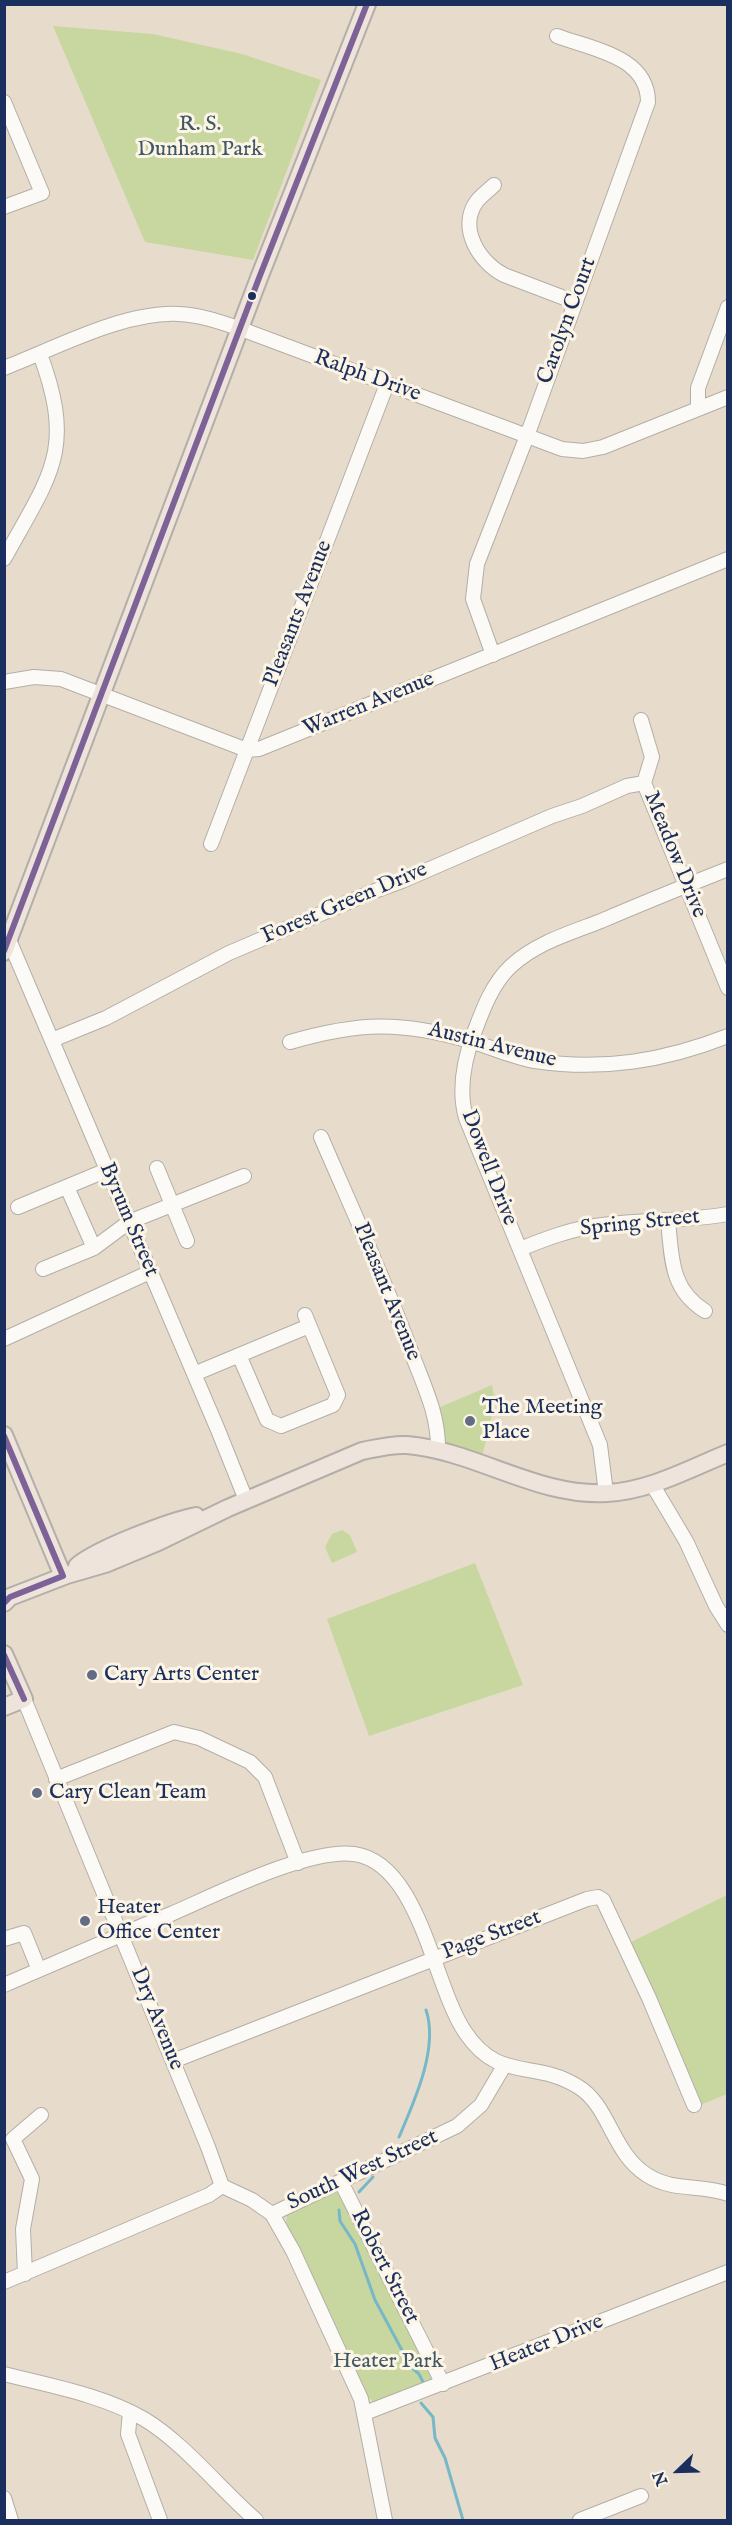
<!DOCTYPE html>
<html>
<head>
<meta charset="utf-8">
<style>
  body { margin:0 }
  #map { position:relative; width:732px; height:2525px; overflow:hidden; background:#e7dccb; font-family:"IM FELL English",serif }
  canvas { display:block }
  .frame { position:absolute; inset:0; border:6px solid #1b2f5e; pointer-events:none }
  .north { position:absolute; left:648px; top:2441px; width:60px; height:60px; -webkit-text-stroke:4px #fcf5e5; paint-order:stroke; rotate:247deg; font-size:16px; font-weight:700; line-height:24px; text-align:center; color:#1b2f5e }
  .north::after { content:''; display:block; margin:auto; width:21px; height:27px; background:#1b2f5e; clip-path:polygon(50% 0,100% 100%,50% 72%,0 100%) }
</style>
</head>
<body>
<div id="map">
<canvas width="732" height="2525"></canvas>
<div class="frame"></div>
<div class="north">N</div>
</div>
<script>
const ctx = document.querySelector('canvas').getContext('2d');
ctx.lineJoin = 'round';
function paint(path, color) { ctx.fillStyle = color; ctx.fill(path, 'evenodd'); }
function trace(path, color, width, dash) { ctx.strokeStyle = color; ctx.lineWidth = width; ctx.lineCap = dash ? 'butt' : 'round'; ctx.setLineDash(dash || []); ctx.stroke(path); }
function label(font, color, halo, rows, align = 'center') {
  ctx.font = font + ' "IM FELL English",serif'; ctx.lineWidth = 6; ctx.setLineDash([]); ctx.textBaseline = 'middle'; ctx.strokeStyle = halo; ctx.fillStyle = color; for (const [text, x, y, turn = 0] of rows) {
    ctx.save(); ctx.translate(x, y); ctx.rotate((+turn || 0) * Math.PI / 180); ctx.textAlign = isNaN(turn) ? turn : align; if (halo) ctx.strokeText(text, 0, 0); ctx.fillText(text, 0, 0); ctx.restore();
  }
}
paint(new Path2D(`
  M53,26l100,8 89,20 79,26 -68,180 -108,-18z
  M492,1385l3,17 -13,55 -36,-11 -8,-38z
  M342,1530l8,5 7,17 -25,11 -7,-16 7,-13z
  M475,1563l48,122 -154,51 -42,-117z
  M727,1895v199l-34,14 -70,-162z
  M334,2191l6,1 95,188 -60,23 -10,-8 -79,-172 1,-9z`), '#c8d69f');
trace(new Path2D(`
  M399,2137c15,-35 40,-89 27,-127
  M359,2192l14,-15
  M339,2210l1,11 15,23 20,56 36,67 8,7 4,8
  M421,2403l12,14 2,21 10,20 18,62`), '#77b8c8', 3);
const minor = new Path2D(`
  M4,102l38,91 -38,14
  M494,185c-5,5 -12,10 -17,16 -20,27 3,62 27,74l71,27
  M4,368c52,-20 120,-57 175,-54 21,1 41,8 62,15l321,120 21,2 20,-4 125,-50
  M698,409v-21l30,-81
  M4,559c46,-84 72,-108 36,-205
  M493,655l-20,-56 4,-35 50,-128 121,-334c0,-46 -57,-53 -91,-66
  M4,682l30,-5 27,2 186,71 12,-1 469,-190
  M641,720l11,37 -8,26 84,205
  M211,844l176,-460
  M9,940l209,490 28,70
  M52,1040l54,-22 123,-65 143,-61 30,-11 150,-65 30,-10 45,-20 17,-3
  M290,1042c69,-20 111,-21 180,-1 21,6 42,16 65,20 68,10 129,0 193,-25
  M321,1137c31,72 64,143 91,217 12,32 27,61 26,97
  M157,1168l30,73
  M67,1187l27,61
  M18,1207l89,-37
  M668,1221c4,37 2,68 37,90
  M520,1249c25,-10 48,-19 75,-23 44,-7 89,-4 133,-12
  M43,1269l51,-21 35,-26 115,-46
  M4,1339l146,-67
  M239,1355l28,65 14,6 52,-21 5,-10 -33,-80
  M194,1374l115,-48
  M652,1484l34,57 30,65 12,19
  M606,1493l-6,-48 -134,-327c-8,-28 -2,-58 8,-85 9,-24 18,-49 37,-67 25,-23 59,-33 90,-45 42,-18 84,-35 127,-52
  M24,1699l184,448 14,39
  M56,1779l118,-47 25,6 51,24 15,15 33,86
  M4,1939l20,-6 15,37
  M4,1985c56,-24 111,-48 167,-71 44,-19 137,-66 183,-60 66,9 79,131 111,178 34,51 68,27 112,54 33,19 34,66 70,89 26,17 54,9 81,19
  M173,2061l414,-162 11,-2 5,3 46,98 45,107
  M341,2182l102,202
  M222,2186l30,14 20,14 21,37 68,148 24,121
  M272,2214l185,-88 24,-21 23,-39
  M25,2274l-2,-45 9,-50 -19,-40 28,-24
  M4,2282l205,-87 13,-9
  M4,2374c47,12 98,21 140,45 40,24 76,70 112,101
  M130,2412l-2,22 32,86
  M365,2413l363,-141
  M4,2498l7,22
  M580,2520l61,-24`);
const major = new Path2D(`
  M4,952l255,-674 108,-274
  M4,1435l59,141
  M77,1566c20,-17 93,-45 119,-50
  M4,1603l6,-6 57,-22 38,-11 53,-22 70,-34 134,-57c15,-3 30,-7 45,-6 69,6 130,52 200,48 42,-2 82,-24 121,-40
  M4,1654l20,45 -20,8`);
trace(minor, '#b3aea8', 16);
trace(major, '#b3aea8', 20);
trace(minor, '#fbfaf7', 14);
trace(major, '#eee4dc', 16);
trace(new Path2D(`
  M4,951l255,-673 108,-274
  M4,1436l59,140
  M4,1603l6,-6 53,-21
  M4,1655l20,44`), '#7c6297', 6);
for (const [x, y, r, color] of [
  [252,296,5,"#1b2f5e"],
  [470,1421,6,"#626c84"],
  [92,1675,6,"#626c84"],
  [37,1793,6,"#626c84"],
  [85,1921,6,"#626c84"]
]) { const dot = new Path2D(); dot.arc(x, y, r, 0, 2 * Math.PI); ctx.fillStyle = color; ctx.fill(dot); trace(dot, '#fcf5e5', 2); }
label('22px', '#405865', '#fcf5e5', [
  ["R. S.",200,125],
  ["Dunham Park",200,150],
  ["Heater Park",388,2362]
]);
label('22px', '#1b2f5e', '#fcf5e5', [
  ["Carolyn Court",568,321,-70],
  ["Ralph Drive",367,377,20],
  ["Pleasants Avenue",299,614,-69],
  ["Warren Avenue",369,705,-22],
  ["Meadow Drive",674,855,68],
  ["Forest Green Drive",345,904,-23],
  ["Austin Avenue",492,1046,14],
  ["Dowell Drive",488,1168,69],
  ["Byrum Street",128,1220,67],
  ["Spring Street",640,1224,-6],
  ["Pleasant Avenue",386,1292,68],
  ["Page Street",492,1936,-21],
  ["Dry Avenue",156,2019,68],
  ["South West Street",363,2171,-25],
  ["Robert Street",384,2267,63],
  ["Heater Drive",547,2344,-22]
]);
label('22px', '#1b2f5e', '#fcf5e5', [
  ["The Meeting",482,1408],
  ["Place",482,1433],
  ["Cary Arts Center",104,1675],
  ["Cary Clean Team",49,1793],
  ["Heater",97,1908],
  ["Office Center",97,1933]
], 'left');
</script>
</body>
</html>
